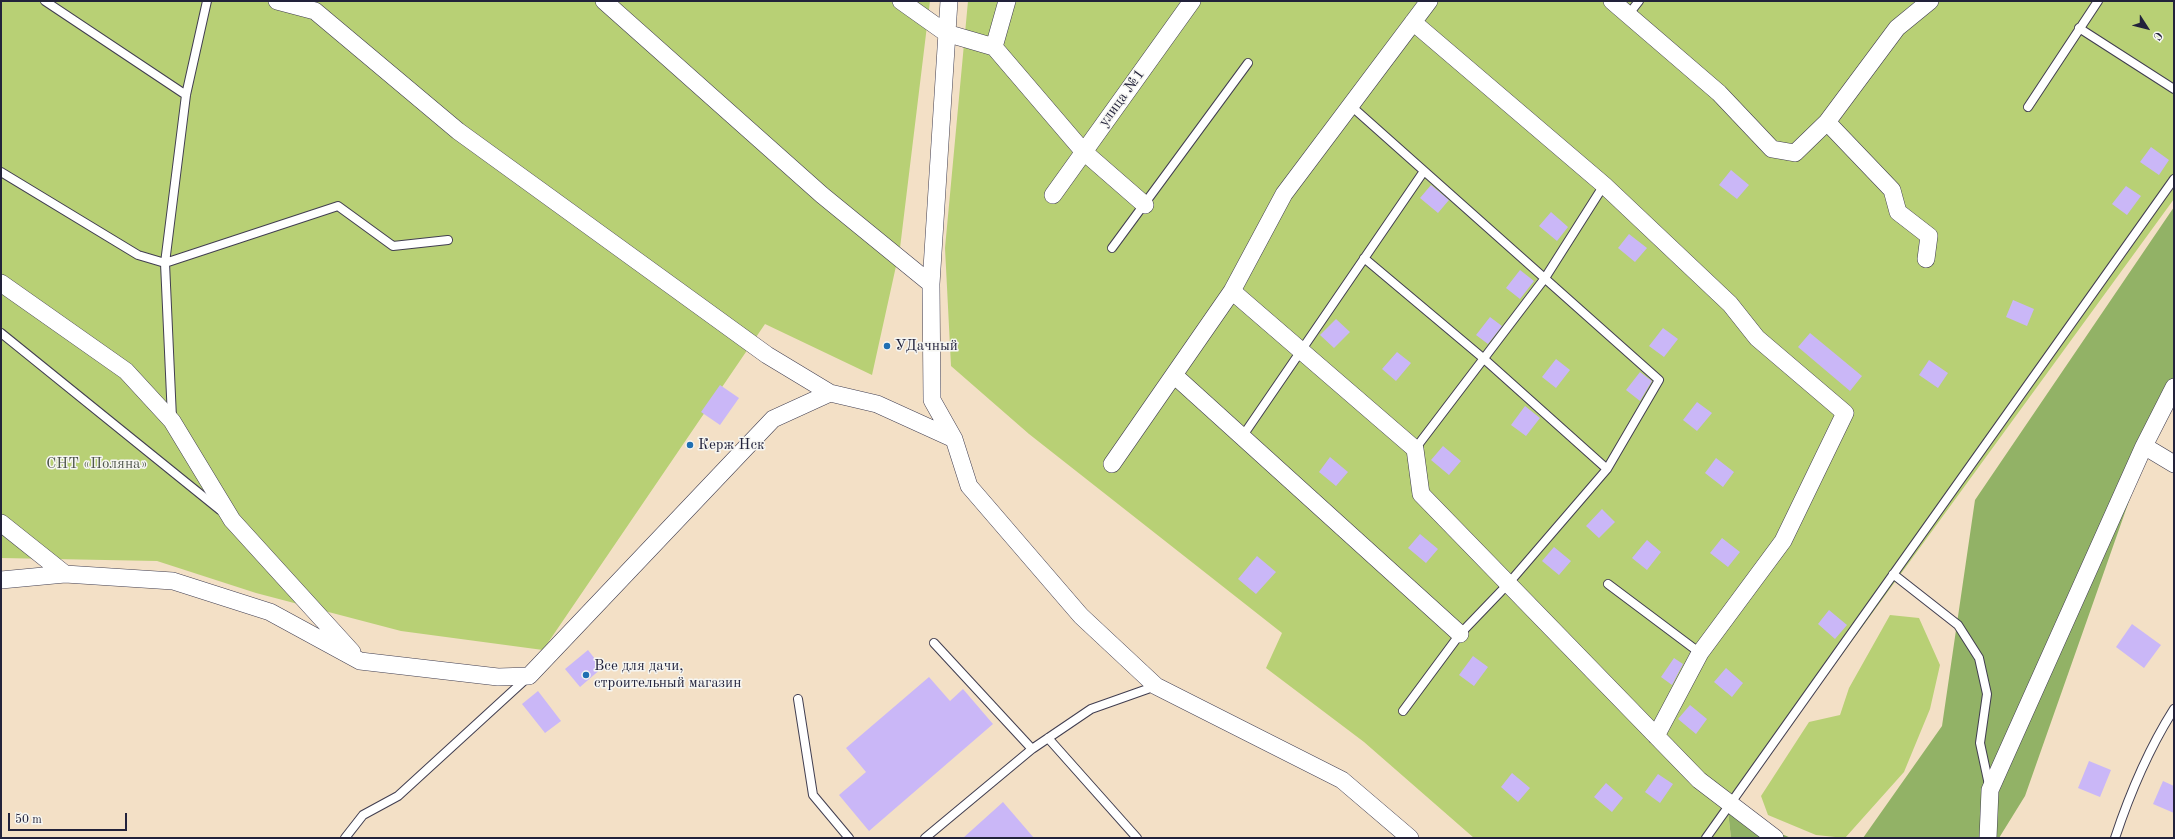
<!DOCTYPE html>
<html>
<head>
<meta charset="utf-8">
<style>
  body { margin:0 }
  #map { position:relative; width:2175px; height:839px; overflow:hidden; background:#f3e0c6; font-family:"Old Standard TT",serif }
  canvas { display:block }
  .frame { position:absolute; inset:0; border:2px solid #22223b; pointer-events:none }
  .north { position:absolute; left:2127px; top:8px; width:40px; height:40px; -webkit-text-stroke:3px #f6f6f2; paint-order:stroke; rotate:126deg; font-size:11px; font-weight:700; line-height:16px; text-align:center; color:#22223b }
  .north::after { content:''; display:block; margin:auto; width:14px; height:18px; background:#22223b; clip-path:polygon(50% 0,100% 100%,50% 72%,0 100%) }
  .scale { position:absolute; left:8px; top:813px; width:119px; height:18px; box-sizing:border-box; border:2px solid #22223b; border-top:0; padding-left:5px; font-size:12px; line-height:14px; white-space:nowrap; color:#22223b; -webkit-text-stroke:3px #f6f6f2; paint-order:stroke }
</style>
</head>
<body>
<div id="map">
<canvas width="2175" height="839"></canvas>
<div class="frame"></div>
<div class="north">С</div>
<div class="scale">50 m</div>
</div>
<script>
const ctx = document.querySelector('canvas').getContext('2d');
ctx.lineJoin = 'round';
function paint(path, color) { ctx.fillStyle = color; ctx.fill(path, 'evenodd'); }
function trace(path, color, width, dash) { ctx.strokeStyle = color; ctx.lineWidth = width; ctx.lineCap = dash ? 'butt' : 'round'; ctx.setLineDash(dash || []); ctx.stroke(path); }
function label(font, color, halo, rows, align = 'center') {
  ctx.font = font + ' "Old Standard TT",serif'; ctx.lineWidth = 3; ctx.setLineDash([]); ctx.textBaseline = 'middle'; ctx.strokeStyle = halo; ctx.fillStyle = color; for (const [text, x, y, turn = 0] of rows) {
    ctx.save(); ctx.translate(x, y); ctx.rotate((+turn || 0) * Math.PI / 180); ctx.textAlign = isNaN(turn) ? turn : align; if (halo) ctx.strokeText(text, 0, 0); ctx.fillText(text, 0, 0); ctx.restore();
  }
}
paint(new Path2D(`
  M1,1h929l-30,247 -28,127 -107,-51 -222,326 -142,-19 -145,-38 -99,-32 -156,-3z
  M968,1h1206v198l-446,612 3,27h-257l-110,-96 -98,-74 16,-35 -253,-199 -78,-68 -6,-118z
  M1890,615l29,3 21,47 -10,44 -26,63 -59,66 -29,-3 -48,-20 -7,-19 48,-74 31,-7 9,-27z`), '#b8d075');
paint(new Path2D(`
  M2174,207v195l-27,48 -122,346 -26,42h-136l79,-112 33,-226z
  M1728,811l63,27h-60z`), '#92b266');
paint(new Path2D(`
  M2151,147l18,13 -10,15 -19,-13z
  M1731,170l18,15 -12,14 -18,-14z
  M1431,185l18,15 -11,13 -18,-15z
  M2126,186l15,10 -14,19 -15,-11z
  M1551,212l17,15 -11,14 -18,-15z
  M1629,234l18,14 -12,14 -17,-14z
  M1520,270l14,11 -14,18 -14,-11z
  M2013,300l21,9 -7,17 -21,-9z
  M1490,317l12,9 -14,18 -12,-9z
  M1336,319l14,13 -16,16 -14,-13z
  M1663,328l15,11 -14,18 -15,-11z
  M1810,333l52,43 -12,15 -52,-44z
  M1397,352l14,11 -15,18 -14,-12z
  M1556,359l14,11 -14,18 -14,-11z
  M1929,360l19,13 -10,15 -19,-13z
  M1640,372l12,9 -12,20 -14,-11z
  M720,385l19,13 -19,27 -19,-13z
  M1697,402l15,11 -15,18 -14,-11z
  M1525,406l15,12 -14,18 -15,-11z
  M1443,446l18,15 -12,14 -18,-15z
  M1330,457l18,15 -12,14 -17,-14z
  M1716,458l18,14 -11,15 -18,-14z
  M1602,509l13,13 -16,16 -13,-12z
  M1420,534l18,15 -12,14 -18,-15z
  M1722,538l18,14 -12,15 -18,-14z
  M1647,540l14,12 -14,18 -15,-12z
  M1554,547l17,14 -12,14 -17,-14z
  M1257,556l19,16 -20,22 -18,-15z
  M1829,610l18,15 -12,14 -17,-15z
  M2132,624l29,21 -17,23 -28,-21z
  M588,650l14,18 -22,19 -15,-18z
  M1473,656l15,11 -14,19 -15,-11z
  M1674,658l9,6 -11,21 -11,-8z
  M1726,668l17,15 -11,14 -18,-15z
  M929,677l21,24 13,-12 30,35 -124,107 -30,-36 27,-23 -20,-24z
  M538,691l23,30 -16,12 -23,-29z
  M1690,705l17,14 -11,15 -18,-15z
  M2089,761l22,9 -11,27 -22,-9z
  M1512,773l18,15 -12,14 -17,-15z
  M1658,774l15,10 -13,19 -15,-11z
  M2163,781l11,5v27l-21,-9z
  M1606,783l17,15 -11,14 -18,-15z
  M1003,802l31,36h-71z`), '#cab7f7');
const lane = new Path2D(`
  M45,1l141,94
  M1628,15l11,-14
  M2079,28l95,61
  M1350,105l309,275 -52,89 -99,115 -48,50 -57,77
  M2028,107l70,-106
  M1,172l137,83 27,8 173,-57 55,40 55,-6
  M1112,248l136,-185
  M1364,258l119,100 124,111
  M1,333l219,177
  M172,418l-7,-155 21,-168 21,-94
  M1242,437l182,-266
  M1415,449l130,-171 59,-93
  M1893,574l65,51 21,33 8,36 -7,49 9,42
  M1608,584l92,69
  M934,643l98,106
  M798,699l15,96 36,43
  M1048,738l89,100
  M345,838l18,-23 35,-19 129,-118
  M925,838l107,-89 59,-40 65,-23
  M1706,838l468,-659
  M2115,838c15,-45 33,-88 59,-129`);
const street = new Path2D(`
  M277,1l38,10 143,120 309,224 63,38
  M604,1l218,194 109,89
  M901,1l45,32 48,14 89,104 62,54
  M949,1l-18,283 1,116 22,39 15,47 112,130 75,70 186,94 68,58
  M1612,1l107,92 53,56 23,4 32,-31 65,68 6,22 31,24 -3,23
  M1413,22l191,163 126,119 27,34 88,75 -62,128 -83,112 -44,83
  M994,47l13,-46
  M1827,122l70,-94 33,-27
  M1053,195l139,-194
  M1,283l125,88 46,50 60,99 120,132
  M1232,291l183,158 6,45 278,286 76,58
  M1174,375l286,259
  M2144,446l30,18
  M1112,464l120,-173 52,-97 145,-193
  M1,523l64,51
  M1,580l64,-6 108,7 97,31 90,49 138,16 31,-1 244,-257 57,-26 47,11 77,35
  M1988,838l2,-48 154,-344 30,-59`);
trace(lane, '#413e50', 10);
trace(street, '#413e50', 18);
trace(lane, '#fff', 8);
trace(street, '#fff', 17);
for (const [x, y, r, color] of [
  [887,346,4,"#1f6fb2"],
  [690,445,4,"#1f6fb2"],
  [586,675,4,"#1f6fb2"]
]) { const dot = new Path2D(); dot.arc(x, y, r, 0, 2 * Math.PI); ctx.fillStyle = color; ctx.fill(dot); trace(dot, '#f6f6f2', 1.5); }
label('15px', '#22223b', '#f6f6f2', [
  ["улица №1",1122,98,-54]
]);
label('15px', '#22223b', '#f6f6f2', [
  ["УДачный",895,346],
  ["Керж Нск",698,445],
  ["Все для дачи,",594,666],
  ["строительный магазин",594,683]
], 'left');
label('15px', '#4f564c', '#f6f6f2', [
  ["СНТ «Поляна»",97,464]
]);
</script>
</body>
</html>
